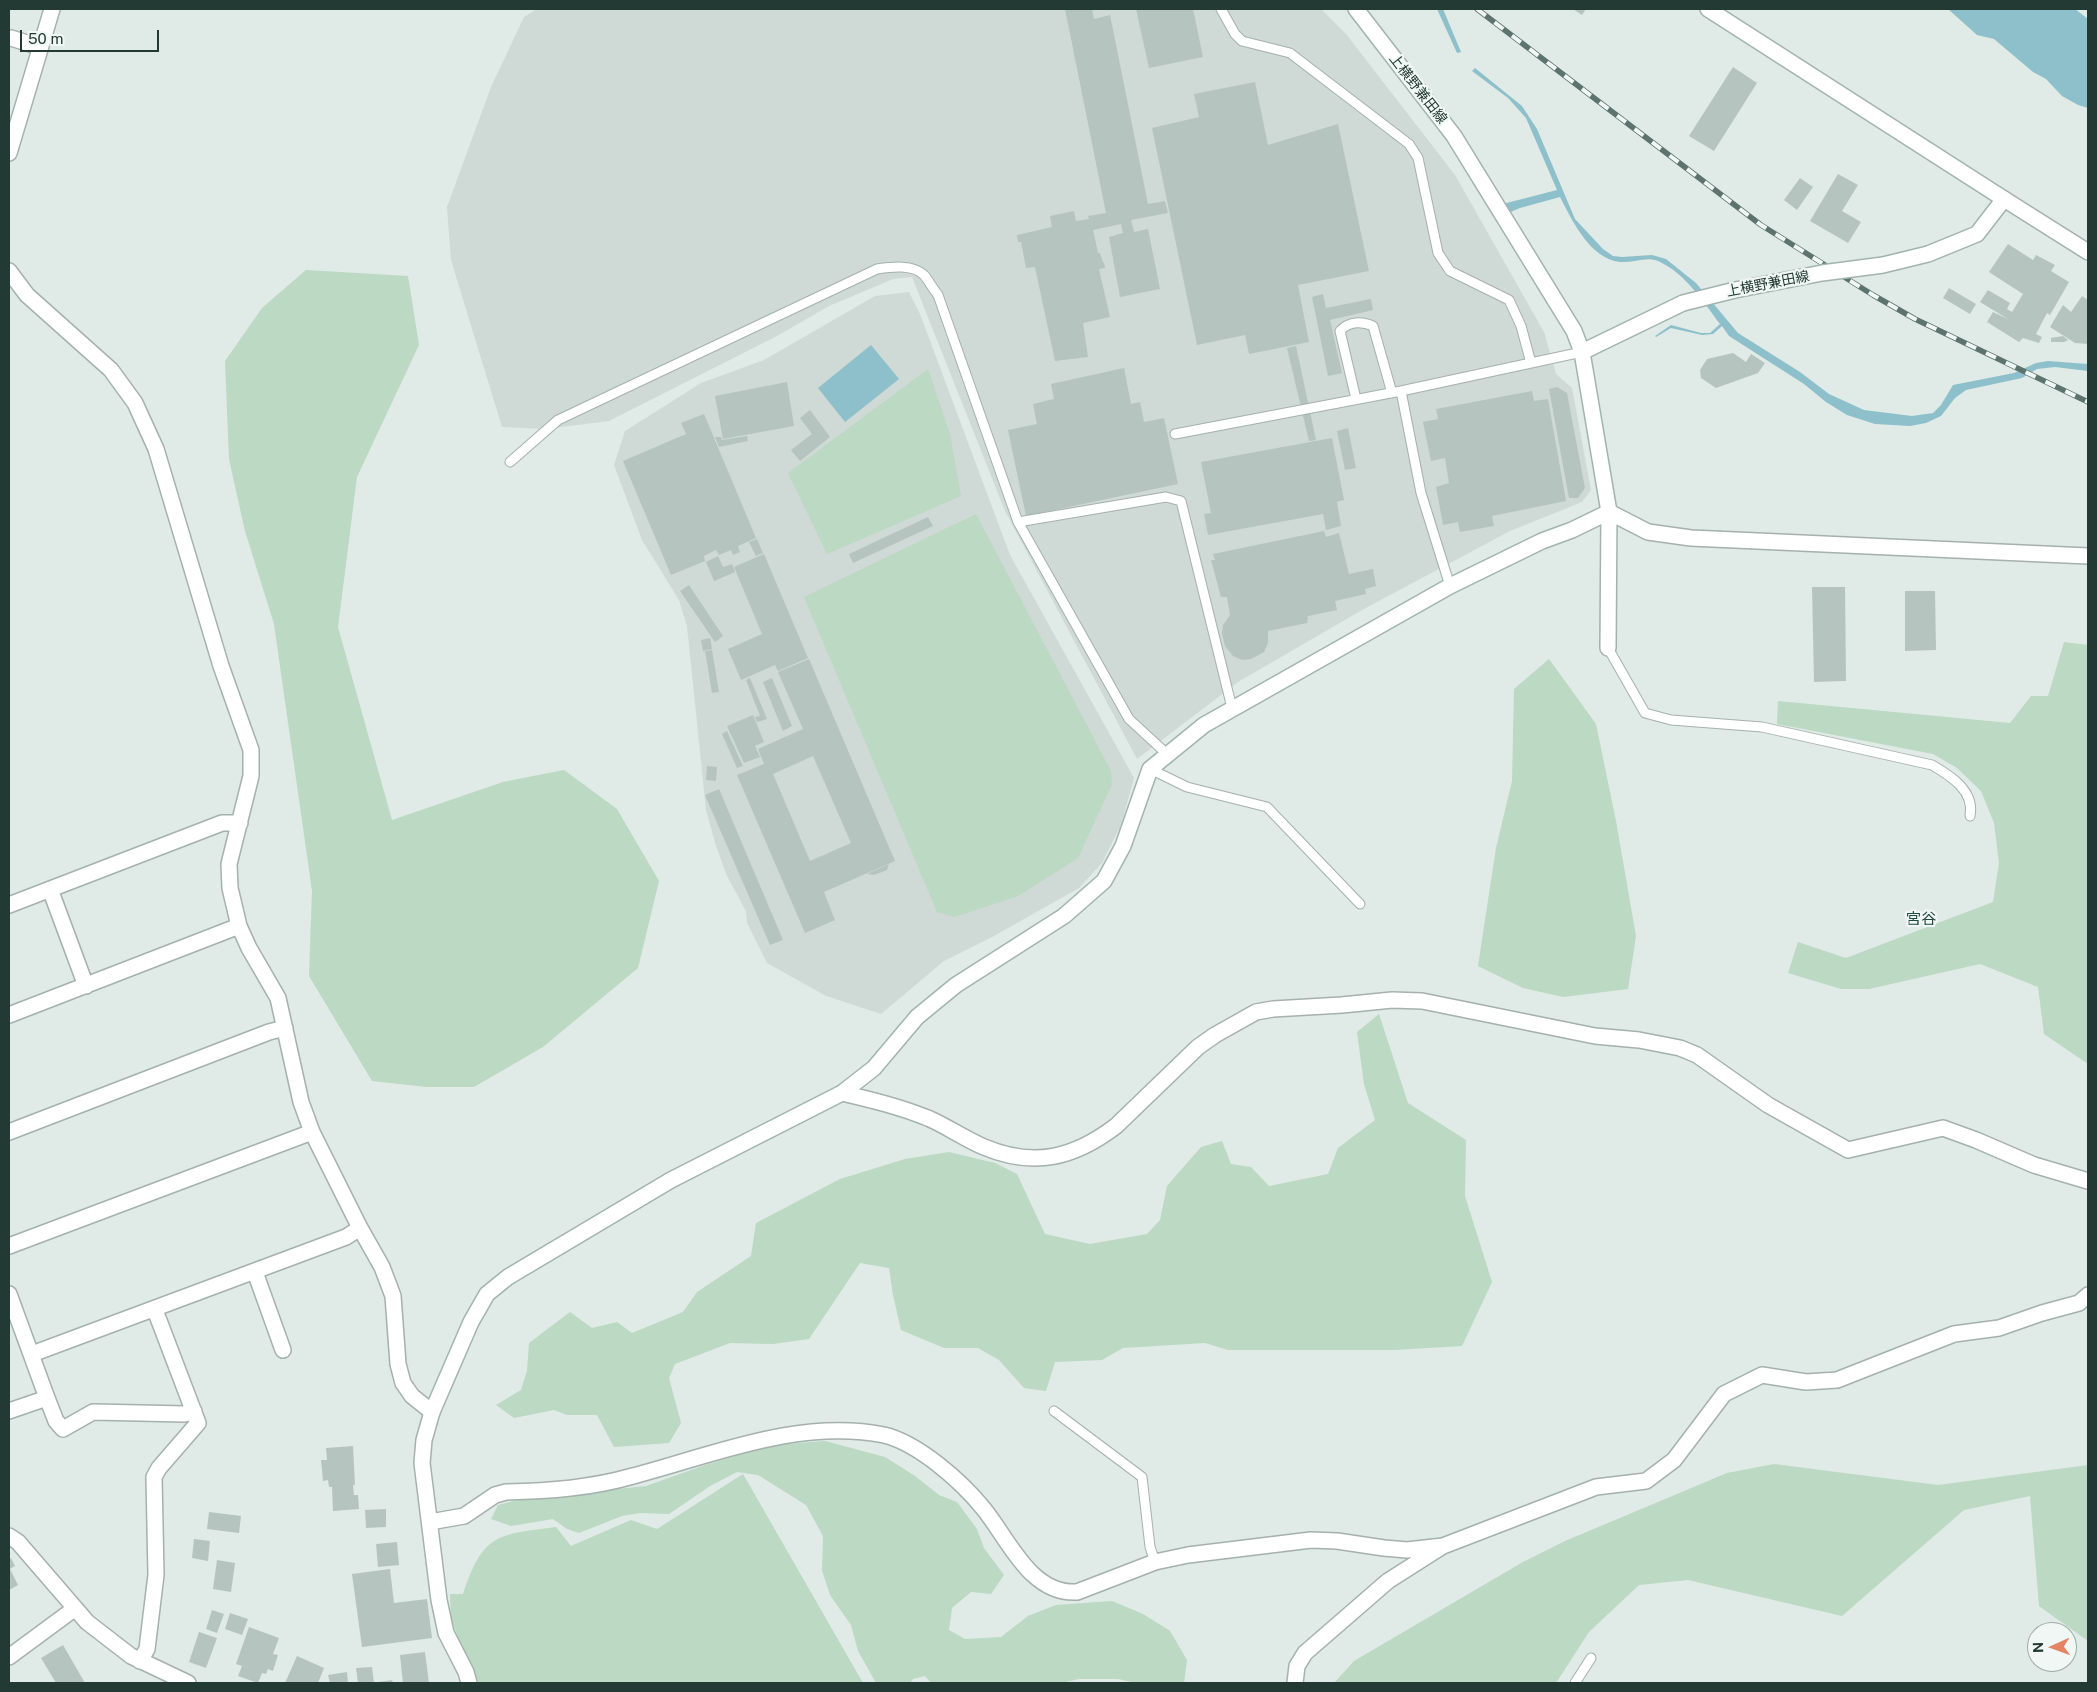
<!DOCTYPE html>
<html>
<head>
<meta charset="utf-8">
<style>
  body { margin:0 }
  #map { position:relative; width:2097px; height:1692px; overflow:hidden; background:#e0eae6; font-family:"Public Sans",sans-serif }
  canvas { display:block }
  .frame { position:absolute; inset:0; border:10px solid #233933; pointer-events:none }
  .north { position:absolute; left:2027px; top:1622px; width:50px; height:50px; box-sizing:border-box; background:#f0f7f4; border:1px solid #9eaba7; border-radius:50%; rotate:268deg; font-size:14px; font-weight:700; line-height:20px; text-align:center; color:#233933 }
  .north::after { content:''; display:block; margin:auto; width:18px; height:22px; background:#e58463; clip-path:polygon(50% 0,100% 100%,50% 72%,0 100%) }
  .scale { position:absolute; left:20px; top:30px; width:139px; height:22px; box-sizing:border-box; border:2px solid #233933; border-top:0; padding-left:6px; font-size:15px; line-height:18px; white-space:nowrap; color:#233933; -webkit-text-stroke:4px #f0f7f4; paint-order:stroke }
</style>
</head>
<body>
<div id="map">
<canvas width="2097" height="1692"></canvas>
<div class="frame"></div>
<div class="north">N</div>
<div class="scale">50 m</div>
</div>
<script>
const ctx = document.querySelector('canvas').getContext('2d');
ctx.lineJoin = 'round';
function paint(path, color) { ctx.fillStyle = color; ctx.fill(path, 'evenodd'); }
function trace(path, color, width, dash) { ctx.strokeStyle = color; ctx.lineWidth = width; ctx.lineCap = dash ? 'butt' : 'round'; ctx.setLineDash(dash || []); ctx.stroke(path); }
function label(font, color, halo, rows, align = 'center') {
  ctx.font = font + ' "Public Sans","Noto Sans JP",sans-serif'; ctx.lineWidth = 4.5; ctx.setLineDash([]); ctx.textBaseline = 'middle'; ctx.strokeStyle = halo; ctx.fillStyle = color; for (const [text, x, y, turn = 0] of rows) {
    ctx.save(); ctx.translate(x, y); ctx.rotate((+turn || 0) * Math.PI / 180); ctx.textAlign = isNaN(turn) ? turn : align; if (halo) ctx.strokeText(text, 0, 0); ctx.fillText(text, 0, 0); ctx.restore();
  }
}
paint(new Path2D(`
  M537,9h784l25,25 109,141 89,157 12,42 16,14 19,102 -9,12 -72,29 -148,79 -124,72 -101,77 -132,-248 -93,-234 -19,2 -64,27 -52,30 -168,85 -64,8 -43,-2 -51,-167 -4,-53 44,-120 33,-70z
  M909,292l11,22 90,241 124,223 -13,47 -19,38 -23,25 -85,48 -50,25 -63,53 -55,-18 -59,-33 -20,-40 -1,-12 -19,-35 -11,-30 -10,-36 -19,-184 -8,-26 -37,-60 -28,-75 11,-34 76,-48 63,-23 111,-64z`), '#cfd9d5');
paint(new Path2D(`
  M306,270l102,6 11,69 -62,132 -19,150 54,193 111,-38 61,-12 53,39 42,72 -21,87 -95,79 -69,40h-47l-55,-6 -63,-105 3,-85 -38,-267 -29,-93 -16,-72 -4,-98 37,-53z
  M928,369l22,65 11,62 -134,58 -39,-81z
  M976,514l135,257 1,13 -34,74 -60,38 -64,21 -17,-5 -133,-315z
  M2064,642l24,3v419l-44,-30 -6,-47 -58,-23 -111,25h-28l-53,-16 10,-31 48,16 147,-56 6,-39 -5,-40 -13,-32 -24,-23 -24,-14 -156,-30 1,-23 232,22 21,-27h17z
  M1549,659l47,65 20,97 20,115 -8,53 -65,8 -40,-9 -45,-22 18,-118 16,-67 2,-92z
  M1379,1014l29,89 58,37 -1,56 27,86 -30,64 -67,4h-167l-23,-7 -82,5 -21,12 -47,2 -9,29 -22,-3 -25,-28 -21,-12h-34l-43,-18 -8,-35 -4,-27 -29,-5 -51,76 -36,5 -43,-1 -55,21 -6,14 12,45 -12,20 -55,4 -17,-32h-30l-13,-5 -40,8 -18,-13 25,-15 6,-19 2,-28 41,-31 22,16 25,-6 15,11 51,-21 14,-20 54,-36 5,-33 84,-44 65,-20 44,-7 46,11 22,11 28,60 45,10 57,-10 13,-14 7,-34 34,-39 21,-6 9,23 20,3 18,19 59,-12 10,-26 37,-28 -11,-36 -7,-52z
  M825,1441l60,16 30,19 24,19 18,7 20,27 7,19 20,27 -13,19 -20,-2 -19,16 -3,22 16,9 36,-2 27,-21 28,-11 56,-4 31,13 27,17 17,29 -3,23h-48l-18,-4h-39l-18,4h-130l-6,-7 -12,3 -3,4h-34l-18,-32 -7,-26 -21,-30 -8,-25 1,-34 -17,-31 -48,-30 -21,-3 -27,14 -41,28 -29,-1 -18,3 -43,17 -12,-4 -14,-10 -42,7 -20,-7 7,-14 24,-6 124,-13 62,-22 65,-19z
  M1774,1464l164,21 150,-20v176l-49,-35 -9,-110 -66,14 -122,106 -154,-36 -49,5 -50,47 -33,51h-222l20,-22 169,-99 42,-21 162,-68z
  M743,1474l120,209h-384l-19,-40 -9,-24 -1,-25h13c21,-61 33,-59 93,-67l15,19 60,-26 26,9z`), '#bbd9c3');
paint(new Path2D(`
  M1437,9h6l18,43 -4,1z
  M1948,9h127l13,10v89l-10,-3 -16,-9 -16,-17 -13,-7 -39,-33 -17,-4z
  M1475,68l47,38 15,23 38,90 28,30 10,7 9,1 30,-2 14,4 30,24 42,50 62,39 29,22 35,16 48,6 21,-3 8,-8 12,-20 61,-12 22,-10 12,-2 40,3v7l-33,-4 -18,2 -15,9 -56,12 -11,8 -14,18 -15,7 -16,3 -35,-2 -28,-9 -21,-13 -22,-18 -75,-48 -7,-10 -9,8 -11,1 -31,-7 -15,9 -1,-1 16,-11 30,8h9l10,-9c-17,-23 -35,-51 -62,-63 -11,-5 -25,2 -38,1 -30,-3 -48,-42 -60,-65l-40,11 -21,9 -4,-11 62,-16 -31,-72 -18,-20 -36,-27z
  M871,345l28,34 -54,43 -27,-34z`), '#8dc0ca');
paint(new Path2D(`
  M1065,9h27l2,10 16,-4 38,189 17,-3 3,12 -37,7 3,12 14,-3 12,60 -40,8 -11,-60 14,-4 -2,-9 -28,6 5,23h2l3,10 1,-1 1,6 -6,1 11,48 -27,6 5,34 -33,4 -20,-94 -9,1 -5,-26h-3l-1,-7 35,-8 -2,-11 24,-5 2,10 13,-2 -1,-3 18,-3z
  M1136,9h57l10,48 -54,11z
  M1573,9h13l-4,6z
  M1733,67l24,16 -43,68 -25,-15z
  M1255,82l13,63 70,-21 31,147 -71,14 11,57 -60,12 -4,-19 -48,10 -45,-217 47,-11 -5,-23z
  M1838,174l20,11 -16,26 19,11 -13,21 -38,-22z
  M1800,178l13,9 -16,23 -13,-10z
  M2008,244l25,16 3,-5 19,10 -4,6 18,11 -19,33 -3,-2 -11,21 6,3 -3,6 -16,-5 -4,4 -32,-20 6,-10 15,7 -28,-17 8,-12 22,13 -3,6 5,3 11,-18 -34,-22z
  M1949,288l27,16 -6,10 -27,-16z
  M1323,294l3,14 45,-9 2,11 -43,10 12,53 -14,3 -16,-79z
  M2082,296l6,4v44l-13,-1 -25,-16 13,-22 8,7z
  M2063,336l5,4 -4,2h-13v-4z
  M1296,346l20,94 -7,1 -22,-93z
  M1733,353l13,9 5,-8 14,9 -7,10 -42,15 -15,-10 -1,-8 7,-11z
  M1124,368l7,36 9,-2 4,20 20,-4 14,66 -152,32 -18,-86 29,-6 -4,-20 21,-5 -3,-15z
  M787,382l7,44 -71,13 -8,-43z
  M1557,387l10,6 18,95 -7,10h-9l-20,-109z
  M1532,391l2,10 14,-2 18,102 -74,15 2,10 -34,6 -2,-10 -15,3 -7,-38 13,-4 -4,-25 -14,3 -8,-39 15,-3 -2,-10z
  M810,410l20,27 -30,24 -9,-11 21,-16 -12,-16z
  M704,414l52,124 -18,8 2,6 -7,3 -2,-5 -12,5 -3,-5 -12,6 1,5 -34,14 -48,-114 63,-27 -5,-11z
  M1348,428l8,40 -11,2 -8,-39z
  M747,436l1,5 -29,6 -4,-10h6l1,3z
  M1332,438l12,62 -7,2 4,24 -15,4 -3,-16 -115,21 -4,-21 7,-1 -10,-51z
  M928,517l5,9 -80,37 -4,-9z
  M1324,531l2,6 13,-4 10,41 24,-5 3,17 -11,3 1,5 -31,7 2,9 -29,6 -1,7 -39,8v12l-4,9 -13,7 -9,1 -9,-4 -8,-10 -3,-12 1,-9 7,-10 -3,-18h-6l-10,-37h4l-2,-6z
  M757,539l6,14 -7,3 -7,-14z
  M764,554l44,104 -30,13 -3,-6 -34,15 -13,-31 34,-15 -28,-67z
  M718,556l5,11 9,-3 3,8 -21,9 -8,-19z
  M689,585l34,51 -8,6 -35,-51z
  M1812,587h33l1,94 -32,1z
  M1905,591h30l1,59 -31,1z
  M710,638l2,11 -9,2 -2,-11z
  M712,650l7,42 -7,1 -7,-42z
  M809,659l86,202 -71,31 11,28 -30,13 -68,-158 27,-11 -6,-15 45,-20 -25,-57zM813,756l38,87 -41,18 -37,-87z
  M750,678l17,41 -10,3 -2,-5 5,-1 -14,-36z
  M772,678l20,48 -9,5 -20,-49z
  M753,715l11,27 -9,4 5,11 -16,6 -17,-37z
  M727,731l16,35 -6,2 -15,-34z
  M707,766l10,1 -1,14 -10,-1z
  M719,789l64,151 -13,5 -65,-150z
  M889,864l-2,6 -13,5 -7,-1z
  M353,1446l2,39h-2l1,10h4l1,14 -26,2 -1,-24h-3l-1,-7 -5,1 -2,-21h6l-1,-12z
  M386,1509v18l-20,1 -1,-18z
  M209,1512l32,4 -2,17 -32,-4z
  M194,1539l16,2 -2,20 -16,-3z
  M397,1542l2,23 -21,2 -2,-23z
  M11,1558l4,8 -5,3 8,16 -9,5v-31z
  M217,1560l18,3 -4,29 -18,-3z
  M390,1569l4,34 33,-4 5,39 -70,9 -10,-73z
  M212,1610l12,4 -7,19 -11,-4z
  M230,1613l18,6 -6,16 -17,-6z
  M249,1627l30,11 -6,16 5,1 -5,16 -5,-2 -2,5 -4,-1 -4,10 -20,-7 4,-10 -6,-2z
  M199,1632l18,6 -11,30 -17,-6z
  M63,1645l22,38h-29l-15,-25z
  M425,1652l4,31h-26l-3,-28z
  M297,1656l27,12 -6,15h-33z
  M372,1667l2,16h-16l-2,-15z
  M347,1672l1,11h-18l-2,-8z
  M392,1680l1,3h-15v-1z`), '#b6c4bf');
const lane = new Path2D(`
  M1221,9l14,25 7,7 48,12 119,91 9,14 20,95 12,18 59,29 12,26 10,37
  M1401,391l20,102 29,93
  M1356,399l-16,-68c9,-10 22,-10 33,-5l19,67
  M1175,434l226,-43 181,-39
  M510,462l48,-42 319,-151c14,-2 36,-5 47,6 5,6 9,14 14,20l80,227 111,197 38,35
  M1018,522l148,-25 15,4 51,207
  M1608,648l37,65 26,7 91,7 170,38c19,11 43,26 38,51
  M1150,769l37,18 80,20 93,97
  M1054,1411l88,66 8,70 5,15
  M1575,1683l16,-25`);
const street = new Path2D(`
  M11,38l29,9
  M9,153l43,-144
  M2004,199l84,53
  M9,271l18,24 84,75 24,33 21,46 65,217 30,84v26l-22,88 1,24 9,38 10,22 29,50 23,104 11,30 48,96 22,39 11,29 5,68 5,19 9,13 20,16 -8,28 -2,23 17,137 7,33 20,39 3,11
  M1608,648l1,-136 39,20 43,6 397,18
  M50,889l36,97
  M9,905l213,-82h18
  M9,1015l230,-89
  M842,1093c30,7 59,14 88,26 18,8 35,20 54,28 50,21 90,11 132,-21l82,-79 17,-12 41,-23 17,-3 69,-4 50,-5 30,1 173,35 44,4 41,8 17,7 71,50 80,45 95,-22 33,12 58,25 54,16
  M9,1132l260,-100 16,-4
  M9,1246l303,-114
  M255,1272l28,78
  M9,1294l38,104 9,23 7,8 30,-17 92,2 9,-3
  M32,1354l314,-117 14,-9
  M9,1411l38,-13
  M430,1522l34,-6 31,-21 11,-3c44,-1 85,-4 127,-16 80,-21 166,-58 251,-41 34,8 77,46 99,73 25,30 47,87 94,84l78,-30 33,-7 123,-15 26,1 47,7 23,2 36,-4
  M9,1536l9,6 69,80 44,34 57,27
  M9,1657l65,-48
  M140,1661l7,-12 9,-74 -2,-98 5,-9 39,-45 -43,-113
  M1295,1683l2,-17 8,-13 83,-72 55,-35 153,-59 50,-6 28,-21 50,-66 38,-19 44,7 31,-2 117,-46 45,-6 43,-15 37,-10 9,-8`);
const secondary = new Path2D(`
  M1708,9l296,190 -27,35 -49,20
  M1582,352l101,-49
  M432,1412l39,-90 16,-28 21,-17 163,-97 171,-87 32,-25 43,-51 39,-32 108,-69 40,-35 19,-35 27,-77 54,-44 246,-139 92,-45 30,-11 37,-18 -27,-160 -8,-21 -120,-195 -98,-127`);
trace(lane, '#a4b1ad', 11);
trace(street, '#a4b1ad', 18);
trace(secondary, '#a1b4ad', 18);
trace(lane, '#fff', 9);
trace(street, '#fff', 15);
trace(secondary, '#fff', 15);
const rail = new Path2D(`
  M1477,9l284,216 112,70 42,24 173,83`);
trace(rail, '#5d746e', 5.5);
trace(rail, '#f0f7f4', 4, [11]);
const secondaryBridge = new Path2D(`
  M1683,303l52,-13 87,-17 61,-8 45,-11`);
trace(secondaryBridge, '#a1b4ad', 18, []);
trace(secondaryBridge, '#fff', 15);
label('14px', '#233933', '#f0f7f4', [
  ["上横野兼田線",1418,89,52],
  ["上横野兼田線",1768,284,-11]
]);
label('15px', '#21493f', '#f0f7f4', [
  ["宮谷",1921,919]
]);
</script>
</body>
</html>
